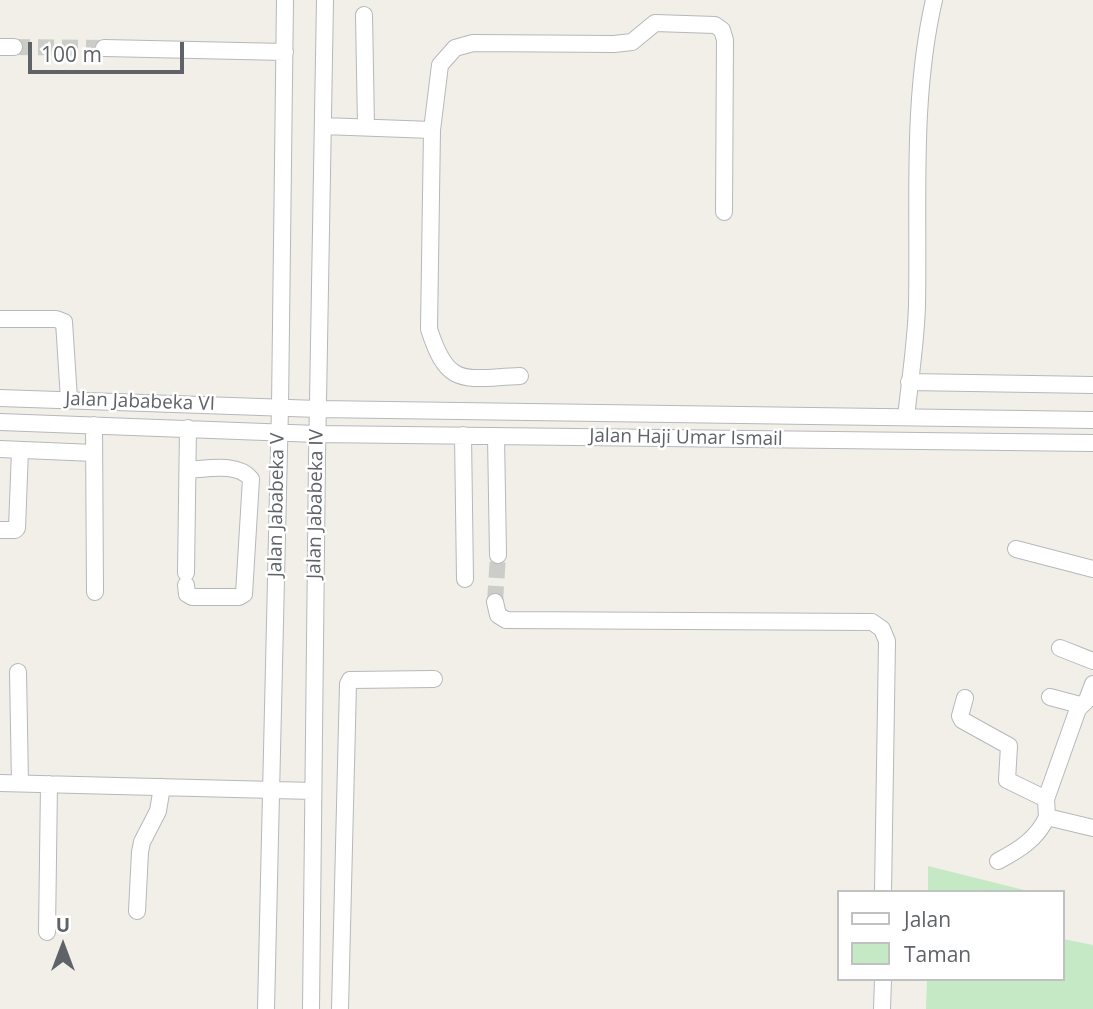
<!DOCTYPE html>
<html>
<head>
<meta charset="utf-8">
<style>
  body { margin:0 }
  #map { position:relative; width:1093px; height:1009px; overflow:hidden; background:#f1efe8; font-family:"Open Sans",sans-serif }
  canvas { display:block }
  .legend { position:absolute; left:837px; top:890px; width:228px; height:91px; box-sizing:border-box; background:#fff; border:2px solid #bfc1c3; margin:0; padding:9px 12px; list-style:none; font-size:21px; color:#5f6368 }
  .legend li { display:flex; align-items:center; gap:14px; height:35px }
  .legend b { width:35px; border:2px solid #bfc1c3 }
  .north { position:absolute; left:28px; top:911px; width:70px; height:70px; -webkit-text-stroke:5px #fff; paint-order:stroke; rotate:0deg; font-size:19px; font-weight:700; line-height:28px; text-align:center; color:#5f6368 }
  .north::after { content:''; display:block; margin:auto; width:24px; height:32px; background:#5f6368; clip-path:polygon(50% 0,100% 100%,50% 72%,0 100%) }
  .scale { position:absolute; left:28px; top:42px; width:156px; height:32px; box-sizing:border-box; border:4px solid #5f6368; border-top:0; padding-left:9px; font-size:21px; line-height:24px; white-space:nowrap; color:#5f6368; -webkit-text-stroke:5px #fff; paint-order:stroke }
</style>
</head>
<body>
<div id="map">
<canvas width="1093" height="1009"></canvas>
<ul class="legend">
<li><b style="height:9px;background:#fff"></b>Jalan</li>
<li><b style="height:19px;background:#c5e8c5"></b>Taman</li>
</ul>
<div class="north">U</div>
<div class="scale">100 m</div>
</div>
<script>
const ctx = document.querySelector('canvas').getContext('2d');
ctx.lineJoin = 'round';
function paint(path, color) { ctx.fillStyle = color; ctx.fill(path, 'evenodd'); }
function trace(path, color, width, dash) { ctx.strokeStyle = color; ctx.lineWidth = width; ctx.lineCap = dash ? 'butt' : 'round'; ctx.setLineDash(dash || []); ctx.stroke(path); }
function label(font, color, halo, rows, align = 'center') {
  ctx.font = font + ' "Open Sans",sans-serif'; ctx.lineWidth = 5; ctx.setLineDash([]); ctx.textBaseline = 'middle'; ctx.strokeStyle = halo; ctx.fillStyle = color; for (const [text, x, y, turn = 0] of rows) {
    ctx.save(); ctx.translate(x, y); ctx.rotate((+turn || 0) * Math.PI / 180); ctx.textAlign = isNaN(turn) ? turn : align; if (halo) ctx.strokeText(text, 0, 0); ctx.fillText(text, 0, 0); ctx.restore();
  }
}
paint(new Path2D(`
  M928,866l104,26h-104z
  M1063,939l30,6v64h-167l1,-30h136z`), '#c5e8c5');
trace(new Path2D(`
  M14,47l90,1
  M495,602l3,-47`), '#ccccc8', 16, [16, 8]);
const minor = new Path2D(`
  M364,15l2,111
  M0,47h14
  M104,48l181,4
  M323,126l109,4 -3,199c19,60 35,49 91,47
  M432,130l8,-65 15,-17 18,-5 141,1 18,-2 23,-19 60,2 7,5 3,10 -1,172
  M0,319h56l8,3 5,77
  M909,382l184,3
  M0,398l318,11 775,11
  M906,417c4,-37 10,-75 11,-112 2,-102 -6,-205 17,-305
  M0,422l317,12 776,9
  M94,425l1,167
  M463,435l2,144
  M496,436l2,119
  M0,449l94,4
  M0,530h15l2,-2 3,-78
  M1016,549l77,20
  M186,573l2,-145
  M186,585l1,9 5,3h47l5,-3 7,-115c-13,-17 -44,-10 -63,-9
  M495,602l3,13 8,5 366,2 10,7 5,12 -4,251
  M1060,648l33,13
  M18,672l2,111
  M1093,684l-6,16 -9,9 -32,90 1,18 46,11
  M1050,697l30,8
  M965,698l-5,18 2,4 47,26 -2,34 39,19
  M0,783l313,8
  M998,861c21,-11 39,-22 49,-44
  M137,911l3,-59 2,-10 16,-31 4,-24
  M47,932l2,-148
  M266,1009l14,-602 5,-407
  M311,1009l6,-550 8,-459
  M340,1009l8,-325 2,-4 84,-1
  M882,1009l1,-30`);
trace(minor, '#b5b8bc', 18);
trace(minor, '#fff', 16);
label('19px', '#5f6368', '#fff', [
  ["Jalan Jababeka VI",140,402,2],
  ["Jalan Haji Umar Ismail",686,438,1],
  ["Jalan Jababeka IV",316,504,-89],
  ["Jalan Jababeka V",277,505,-89]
]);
</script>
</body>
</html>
